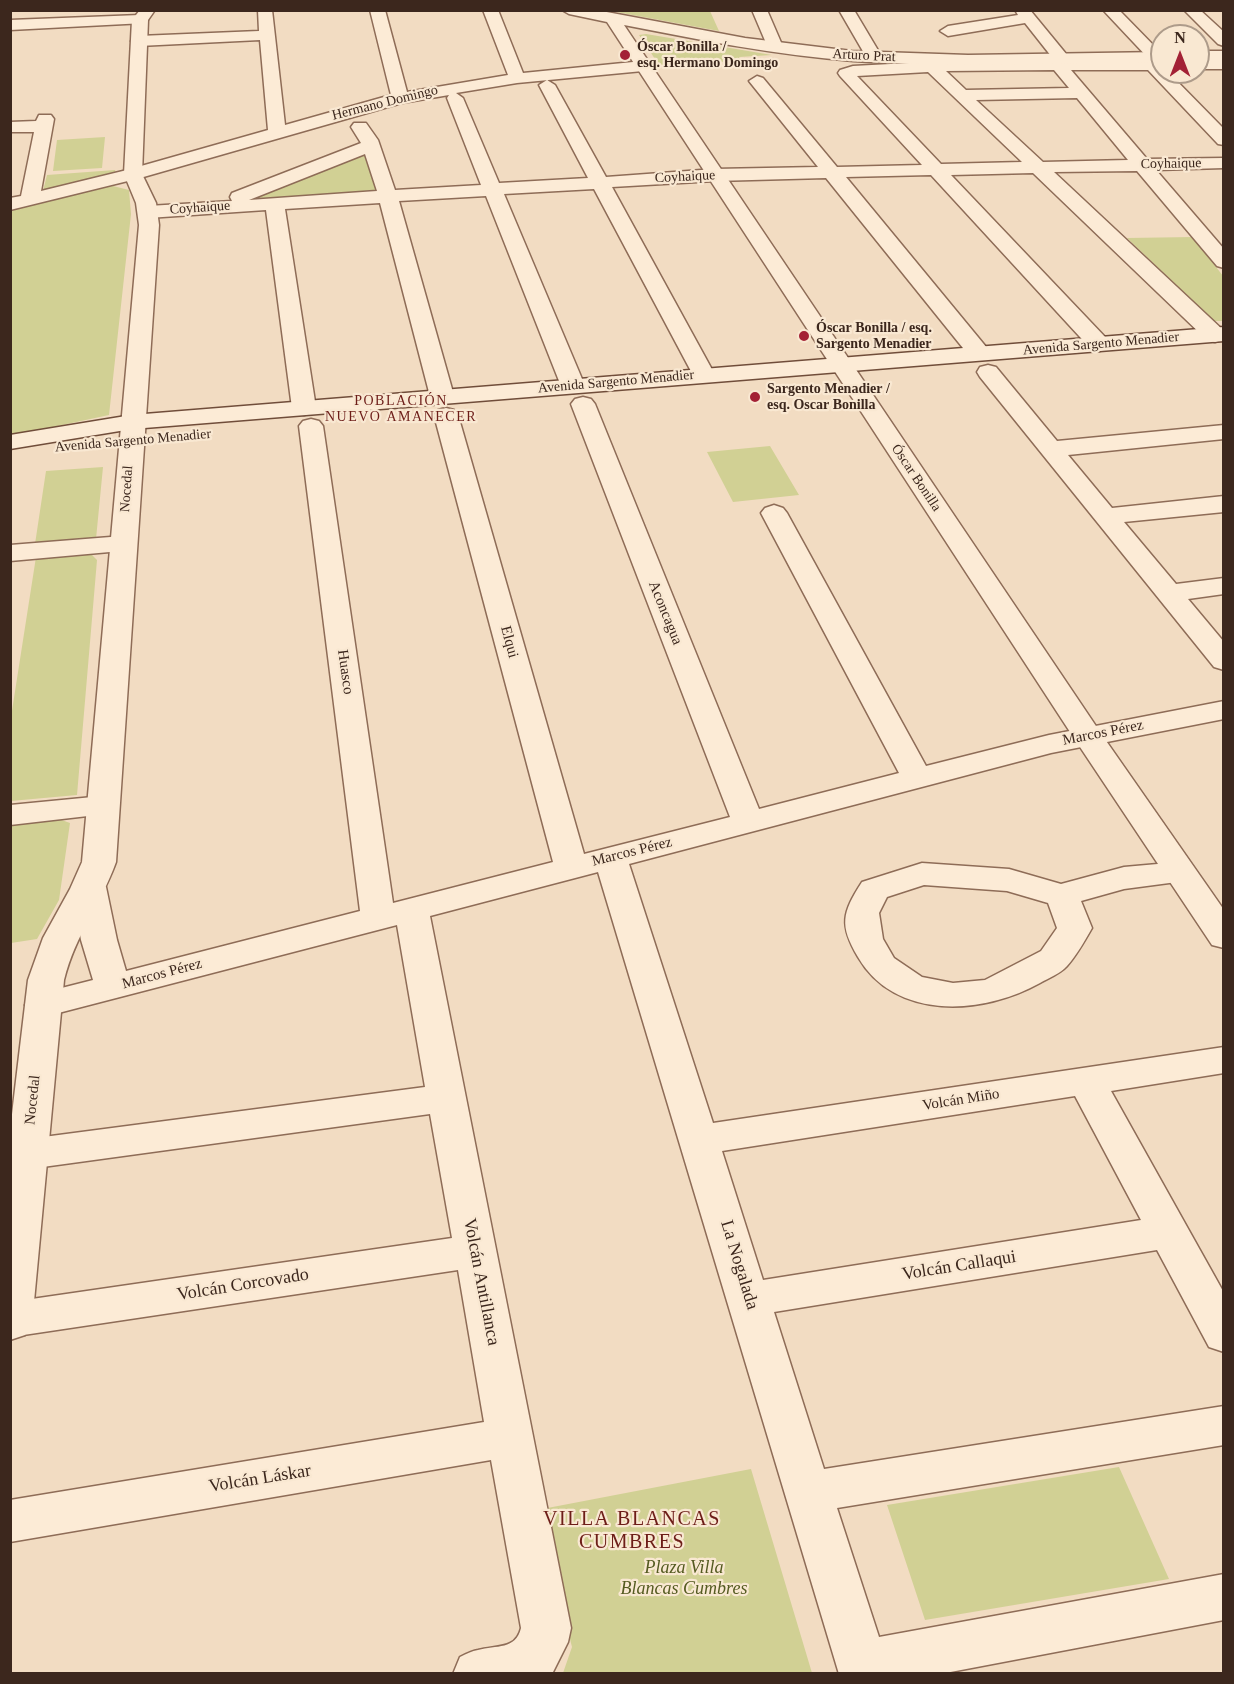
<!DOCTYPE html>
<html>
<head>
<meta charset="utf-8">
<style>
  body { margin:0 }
  #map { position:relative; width:1234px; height:1684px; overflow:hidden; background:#f2dcc2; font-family:"Times New Roman",serif }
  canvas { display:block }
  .frame { position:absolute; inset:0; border:12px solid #3c271d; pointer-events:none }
  .north { position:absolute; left:1150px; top:24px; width:60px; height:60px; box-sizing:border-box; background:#f9e8d2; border:2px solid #ad9b8a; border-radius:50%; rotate:0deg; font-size:16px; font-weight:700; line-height:24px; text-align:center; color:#3c271d }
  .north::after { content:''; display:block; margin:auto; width:21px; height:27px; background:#a32135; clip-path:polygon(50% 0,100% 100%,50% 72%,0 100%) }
</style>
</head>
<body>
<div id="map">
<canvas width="1234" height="1684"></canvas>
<div class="frame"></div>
<div class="north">N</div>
</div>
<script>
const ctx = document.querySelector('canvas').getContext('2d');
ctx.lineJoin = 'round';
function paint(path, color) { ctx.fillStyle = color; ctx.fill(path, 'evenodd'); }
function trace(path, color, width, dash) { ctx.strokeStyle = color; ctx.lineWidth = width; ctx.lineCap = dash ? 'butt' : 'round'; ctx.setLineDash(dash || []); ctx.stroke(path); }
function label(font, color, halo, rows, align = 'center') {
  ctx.font = font + ' "Times New Roman",serif'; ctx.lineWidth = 4.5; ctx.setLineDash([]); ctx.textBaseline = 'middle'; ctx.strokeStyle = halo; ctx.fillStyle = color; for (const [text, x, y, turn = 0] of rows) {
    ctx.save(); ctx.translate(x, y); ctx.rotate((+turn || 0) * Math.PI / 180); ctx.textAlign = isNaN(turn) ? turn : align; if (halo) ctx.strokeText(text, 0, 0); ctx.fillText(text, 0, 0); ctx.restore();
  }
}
paint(new Path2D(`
  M611,11h99l9,20z
  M646,34l126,21 -33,2 2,4 -82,4 -20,-30z
  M105,137l-3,31 -49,3 4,-31z
  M366,153l14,40 -142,9z
  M115,170l1,3 -73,18 4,-16z
  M113,186l16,4 2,24 -22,201 -98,21v-227l36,-11z
  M1193,237l30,39v45h-9l-87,-83z
  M770,446l29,49 -66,7 -26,-50z
  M103,467l-7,72 -61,5 11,-73z
  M89,552l8,8 -20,235 -66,6v-84l25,-160z
  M56,818l14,5 -11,77 -22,39 -26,4 -1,-120z
  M1119,1467l50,112 -244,41 -38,-115z
  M751,1469l61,204h-249l9,-26 -35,-137z`), '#d1d094');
const minor = new Path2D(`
  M258,10h14l13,115 106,-30 -21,-85h15l22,82 101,-17 -25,-65h15l25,63 120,-12 6,2 2,3 -2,3 -6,2 -126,12 -61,10 7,5 36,85 89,-5 -49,-93 8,-5 8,5 51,92 109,-8 103,-2 -69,-86 8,-5 6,2 74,89 85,-2 -82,-89 -2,-3 2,-3 13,-4 94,-5h108l-30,-38 -77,13 -8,-5 8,-5 70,-11 -3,-5h15l37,45 2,3 -2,3 83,-1 -47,-50h16l43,44v18h6l56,57v16l-6,-1 -70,-74h-77l76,89 77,-1v10l-68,2 68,79v19l-7,-2 -80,-95 -83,1 169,158 1,9 -9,3 -8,-2 -174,-167 -82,2 156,164 3,5 -3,5 -8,2 -8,-2 -160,-174 -85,2 141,171 3,5 -3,5 -8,2 -8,-2 -145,-180 -111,3 -103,6 103,188 -3,5 -8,2 -8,-2 -3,-5 -99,-186 -90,5 81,192 -4,5 -8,2 -8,-2 -4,-5 -75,-190 -87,5 55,195 -4,5 -8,2 -8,-2 -4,-5 -50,-193 -95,6 31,199 -4,5 -8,2 -8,-2 -4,-5 -26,-198 -118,8 -7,-2 -3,-4 3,-4 7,-2 84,-5 -2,-4 2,-4 129,-50 -10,-16 3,-4h12l12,17 17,50 86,-5 -34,-87 2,-3 -47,8 -262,75 -130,32v-12l11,-2 13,-64h-24v-10l26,-1 3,-6h12l3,4 -13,72 86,-21 141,-40 -8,-90 -121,6 -8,-5 8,-5 120,-5zM1054,70l15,18 -103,2 -20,-19zM928,72l94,90 -81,2 -84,-88zM1077,98l51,62 -85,2 -67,-62zM365,154l12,37 -128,9z
  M752,10h15l16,37 -2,3h-12z
  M839,10h15l28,47 -2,3h-12z
  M1184,10h16l24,22v14l-6,-2z
  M140,15l5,2 3,3 -3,3 -135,7v-10z
  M1198,59h26v10h-26z
  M988,365l8,2 61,74 167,-16v14l-156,16 44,53 112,-12v16l-100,10 52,62 48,-6v16l-36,5 36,43v28l-10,-3 -234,-290 -3,-5 3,-5z
  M583,397l8,2 4,5 164,405 140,-36 -138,-260 4,-5 9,-3 9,3 4,5 139,253 123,-31 175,-34v18l-173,34 -422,111 84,259 511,-76v26l-113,18 113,202v59l-15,-5 -52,-97 -383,62 50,157 400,-63v39l-387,63 42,129 345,-63v46l-284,54h-101l-241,-802 -168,44 141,712 -3,14 -16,32h-99l7,-17c6,-3 12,-6 18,-7 18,-5 38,0 43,-22l-30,-168 -481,82v-42l474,-78 -26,-152 -448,67 1,-35 441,-64 -22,-124 -402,55 -14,-5c-4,-7 -4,-13 0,-20l14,-5 397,-52 -28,-162 -354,92 -13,-3 -5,-9 5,-9 63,-16 -12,-40 -9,-53 5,-8 12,-3 12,3 5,8 11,53 9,31 234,-60 -61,-485 4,-5 8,-2 8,2 4,5 70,477 160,-41 -119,-447 4,-5 8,-2 8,2 4,5 126,439 146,-37 -159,-413 4,-5zM1075,1096l66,124 -378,60 -41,-129z
  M123,536l9,2 4,6 -4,6 -122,11v-16z
  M103,796l11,3 5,7 -5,7 -104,12v-20z
  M1180,862l12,4 5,7 -5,7 -68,9 -43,12 11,27c-7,12 -15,27 -25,38 -6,7 -18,12 -27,17 -57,32 -145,38 -182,-26 -19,-32 -16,-44 4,-75l60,-19 87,6 52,15 63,-17zM924,885l83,6 41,12 9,25 -16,23 -56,29 -32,3 -31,-6 -28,-19 -11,-19 -4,-26 8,-16z`);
const tertiary = new Path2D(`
  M140,10h15l-7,10 -6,154 14,29 3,22 -43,637c-15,42 -41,73 -52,118l-32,343 -7,12 -15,5v-209l18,-151 15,-42 27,-49 12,-27 57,-637 -3,-22 -12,-29 8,-154z
  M562,10h34l149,28 107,13 116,4 194,-3v10c-103,1 -206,6 -309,-1 -77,-6 -153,-21 -229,-36l478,710 122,175v38l-12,-3 -140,-210 -465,-713 -38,-8z
  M1198,51h26v10h-26z`);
const secondary = new Path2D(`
  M1224,327v14l-1092,88 -122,20v-14l122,-20z`);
trace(minor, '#8e6c57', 3);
trace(tertiary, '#8e6c57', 3);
trace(secondary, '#704d3a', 3);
paint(minor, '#fcebd6');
paint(tertiary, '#fcebd6');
paint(secondary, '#fcebd6');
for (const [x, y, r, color] of [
  [625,55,6,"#a32135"],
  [804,336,6,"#a32135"],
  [755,397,6,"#a32135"]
]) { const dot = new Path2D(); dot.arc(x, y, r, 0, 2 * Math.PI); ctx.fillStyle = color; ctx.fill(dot); trace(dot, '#f9e8d2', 2); }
label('bold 14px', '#3c271d', '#f9e8d2', [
  ["Óscar Bonilla /",637,47],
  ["esq. Hermano Domingo",637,63],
  ["Óscar Bonilla / esq.",816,328],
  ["Sargento Menadier",816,344],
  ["Sargento Menadier /",767,389],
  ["esq. Oscar Bonilla",767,405]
], 'left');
label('14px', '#3c271d', '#f9e8d2', [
  ["Arturo Prat",864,56,3],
  ["Hermano Domingo",385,103,-14],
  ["Coyhaique",1171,164,-1],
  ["Coyhaique",685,177,-3],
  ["Coyhaique",200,208,-4],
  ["Avenida Sargento Menadier",1101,344,-5],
  ["Avenida Sargento Menadier",616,382,-5],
  ["Avenida Sargento Menadier",133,441,-5],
  ["Óscar Bonilla",916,478,56],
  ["Nocedal",127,489,-86]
]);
ctx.letterSpacing = '1.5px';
label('14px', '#6d1d18', '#f9e8d2', [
  ["POBLACIÓN",401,401],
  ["NUEVO AMANECER",401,417]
]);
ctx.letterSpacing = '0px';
label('15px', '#3c271d', '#f9e8d2', [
  ["Aconcagua",665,613,68],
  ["Elqui",509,642,75],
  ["Huasco",345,672,82],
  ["Marcos Pérez",1103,733,-11],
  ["Marcos Pérez",632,852,-14],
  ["Marcos Pérez",162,974,-15],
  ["Nocedal",33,1100,-84],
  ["Volcán Miño",961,1100,-9]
]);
label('18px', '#3c271d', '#f9e8d2', [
  ["La Nogalada",739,1265,73],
  ["Volcán Callaqui",959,1266,-9],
  ["Volcán Antillanca",481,1282,79],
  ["Volcán Corcovado",243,1285,-9],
  ["Volcán Láskar",260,1479,-9]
]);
label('italic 18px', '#555b21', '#f9e8d2', [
  ["Plaza Villa",684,1568],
  ["Blancas Cumbres",684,1589]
]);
ctx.letterSpacing = '1.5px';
label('20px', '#6d1d18', '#f9e8d2', [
  ["VILLA BLANCAS",632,1520],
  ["CUMBRES",632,1543]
]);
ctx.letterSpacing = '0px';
</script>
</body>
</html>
